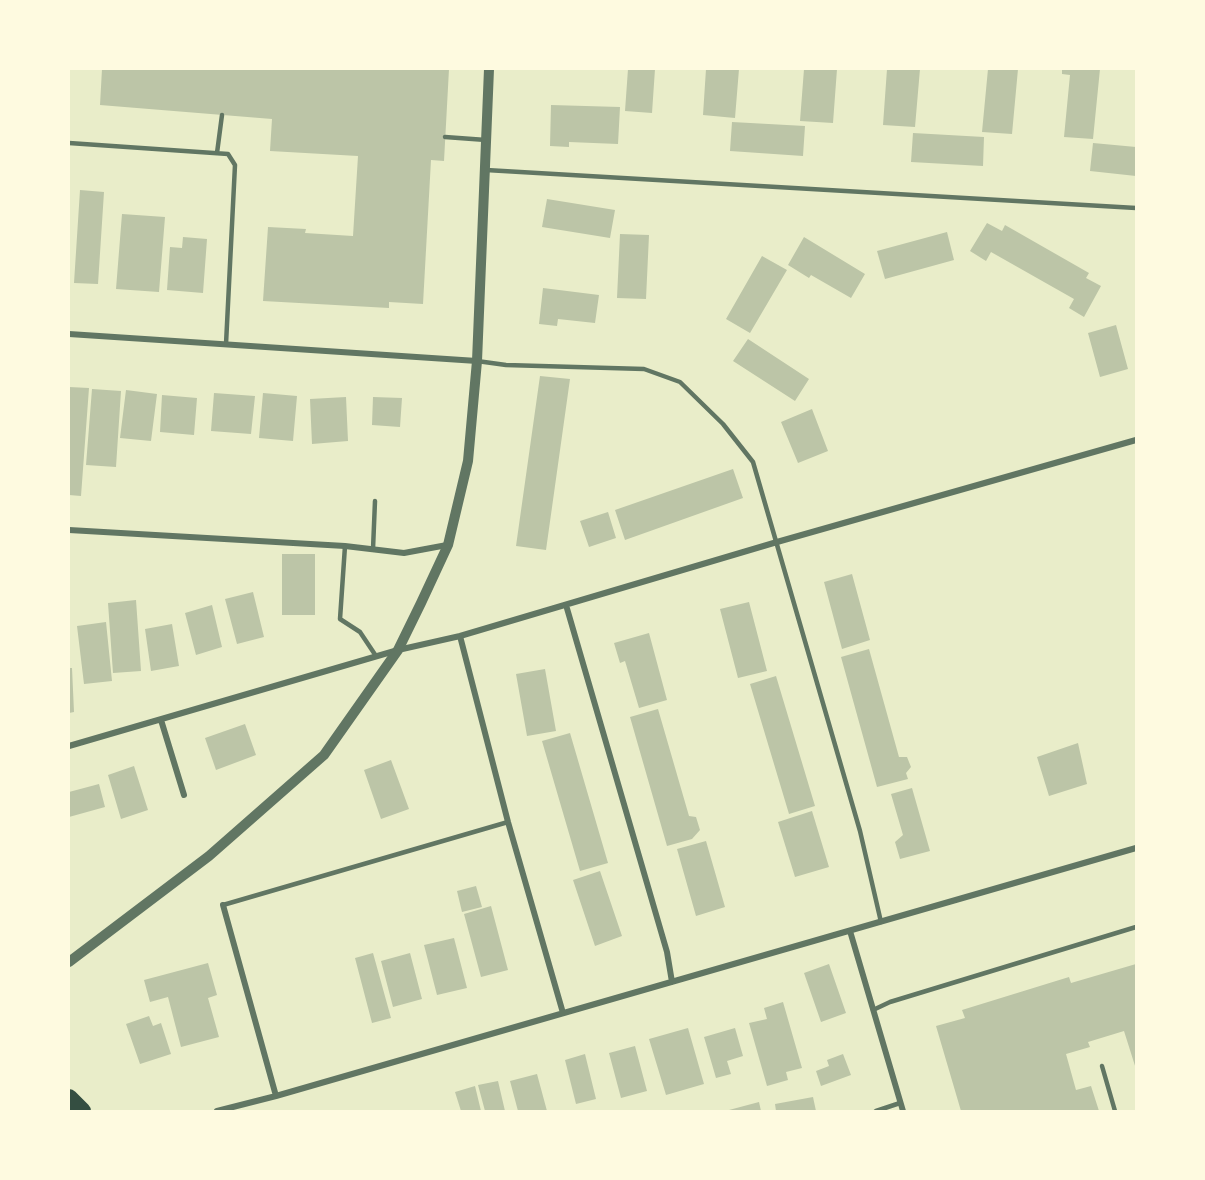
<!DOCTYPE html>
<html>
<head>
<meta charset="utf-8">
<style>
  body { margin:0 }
  #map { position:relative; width:1205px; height:1180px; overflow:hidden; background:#e9edc9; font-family:Inter,sans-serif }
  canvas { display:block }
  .frame { position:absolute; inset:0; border:70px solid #fefae0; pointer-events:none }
</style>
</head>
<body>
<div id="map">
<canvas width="1205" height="1180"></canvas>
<div class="frame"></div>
</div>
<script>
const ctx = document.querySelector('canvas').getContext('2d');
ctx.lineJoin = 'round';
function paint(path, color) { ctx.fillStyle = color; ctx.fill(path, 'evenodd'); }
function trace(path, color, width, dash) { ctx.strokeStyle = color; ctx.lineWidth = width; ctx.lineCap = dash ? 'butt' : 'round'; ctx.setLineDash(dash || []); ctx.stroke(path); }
paint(new Path2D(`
  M102,69h347l-5,92 -13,-1 -8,144 -34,-2v6l-126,-7 5,-74 38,2 -1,4 48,3 5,-80 -88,-5 2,-32 -172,-14z
  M628,69h27l-3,44 -27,-2z
  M706,69h33l-4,49 -32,-3z
  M804,69h33l-4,54 -33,-2z
  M887,69h33l-5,58 -32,-2z
  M988,69h30l-6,65 -30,-2z
  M1062,69h38l-7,70 -29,-2 6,-62 -8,-1z
  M551,105l69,2 -2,37 -49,-2v5l-19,-1z
  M732,122l73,4 -2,30 -73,-5z
  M913,133l71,4 -1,29 -72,-4z
  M1093,143l43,4v29l-46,-5z
  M80,190l24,2 -6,92 -24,-1z
  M547,199l68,11 -5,28 -68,-11z
  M122,214l43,3 -6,75 -43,-3z
  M987,223l15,8 3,-6 84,48 -3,5 15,8 -17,31 -15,-9 5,-9 -83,-47 -5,9 -16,-10z
  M947,232l7,28 -69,19 -8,-28z
  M620,234l29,1 -3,64 -29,-1z
  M183,237l24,2 -4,54 -36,-3 3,-43 12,1z
  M804,237l61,37 -14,24 -40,-23 -2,3 -21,-13z
  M762,256l25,14 -37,63 -24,-14z
  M543,288l56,7 -4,28 -37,-4 -1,7 -18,-2z
  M1116,325l12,44 -28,8 -12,-44z
  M748,339l61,40 -14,22 -62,-40z
  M540,376l30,3 -24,171 -30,-4z
  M69,387l20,1 -8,108 -12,-1z
  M92,389l29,2 -5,76 -30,-2z
  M126,390l31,4 -6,47 -31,-3z
  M214,393l41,3 -4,38 -40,-3z
  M263,393l34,3 -4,45 -34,-3z
  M162,395l35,3 -3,37 -34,-3z
  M346,397l2,44 -36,3 -2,-45z
  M373,397l29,1 -2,29 -28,-2z
  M812,409l16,42 -30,12 -17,-41z
  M733,469l10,29 -118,42 -10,-30z
  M608,512l8,26 -27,9 -9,-26z
  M282,554h33v61h-33z
  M852,574l18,66 -28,9 -18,-67z
  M253,592l11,45 -27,7 -12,-45z
  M136,600l5,71 -28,2 -5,-70z
  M749,602l18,69 -29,7 -18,-69z
  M212,605l10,42 -26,8 -11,-42z
  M106,622l6,59 -28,3 -7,-58z
  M172,624l7,42 -28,5 -6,-42z
  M649,633l18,67 -28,8 -14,-47 -5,2 -6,-20z
  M869,649l30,108h8l4,10 -5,6 2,6 -31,8 -36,-130z
  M69,668h3l2,44 -5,1z
  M545,669l11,62 -29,5 -11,-62z
  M776,676l39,130 -26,8 -39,-130z
  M658,709l31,107 7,1 4,13 -8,9 -25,7 -37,-129z
  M245,724l11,31 -40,15 -11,-32z
  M570,733l38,130 -28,8 -38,-130z
  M1078,743l9,41 -38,12 -12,-39z
  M391,760l18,49 -28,10 -17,-49z
  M134,766l14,44 -27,9 -13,-44z
  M99,784l6,23 -36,10v-25z
  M912,788l18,63 -30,8 -5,-17 8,-7 -12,-41z
  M812,811l17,56 -34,10 -17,-55z
  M706,841l19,66 -29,9 -19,-67z
  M600,871l22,65 -27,10 -22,-66z
  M476,886l6,21 -20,5 -5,-21z
  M491,906l17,64 -27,7 -17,-63z
  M454,938l13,50 -30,7 -13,-50z
  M373,953l18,65 -19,5 -17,-65z
  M410,953l12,46 -29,8 -12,-46z
  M208,963l9,32 -9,3 11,39 -38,10 -13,-50 -18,5 -6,-22z
  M829,964l17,49 -25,9 -17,-49z
  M1136,964v105l-12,-38 -36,11 2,5 -24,7 10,36 15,-4 8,25h-138l-25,-85 29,-8 -3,-8 107,-33 2,6z
  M783,1002l19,66 -16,4 2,8 -21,6 -18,-63 18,-4 -3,-11z
  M149,1016l4,10 8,-3 10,31 -31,10 -14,-40z
  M688,1028l16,56 -38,11 -17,-56z
  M735,1028l8,28 -16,5 4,13 -15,4 -12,-41z
  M635,1046l12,45 -26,7 -12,-45z
  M585,1054l11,45 -20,5 -11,-44z
  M843,1054l8,21 -30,11 -5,-15 13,-5 -2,-6z
  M537,1074l10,37h-29l-8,-30z
  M498,1081l7,30h-20l-7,-26z
  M475,1086l6,25h-20l-6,-19z
  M813,1097l3,14h-40l-1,-7z
  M759,1102l2,9h-32v-1z`), '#bcc5a7');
trace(new Path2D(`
  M445,137l41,3
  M69,143l159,11 7,11 -9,179
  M217,153l5,-38
  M486,170l650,38
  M477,361l29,4 138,4 36,13 43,42 30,38 107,369 21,91
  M345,546l-5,73 20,13 16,24
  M373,549l2,-48
  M223,905l285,-83
  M873,1010l17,-8 246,-75
  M1102,1066l13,45
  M876,1111l24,-8`), '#617663', 4.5);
trace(new Path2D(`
  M69,334l408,27
  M69,530l276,16 59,7 43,-8
  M566,605l101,347 5,30
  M460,636l48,186 55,191
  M161,720l23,75
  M69,746l329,-96 62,-14 317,-94 359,-102
  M223,905l53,191
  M850,931l53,180
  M217,1111l59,-15 860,-248`), '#617663', 6);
trace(new Path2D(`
  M69,962l140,-106 115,-101 74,-105 23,-47 27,-58 20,-84 9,-100 12,-292`), '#617663', 10);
trace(new Path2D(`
  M69,1098l13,13`), '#344e41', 18);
</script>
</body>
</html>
